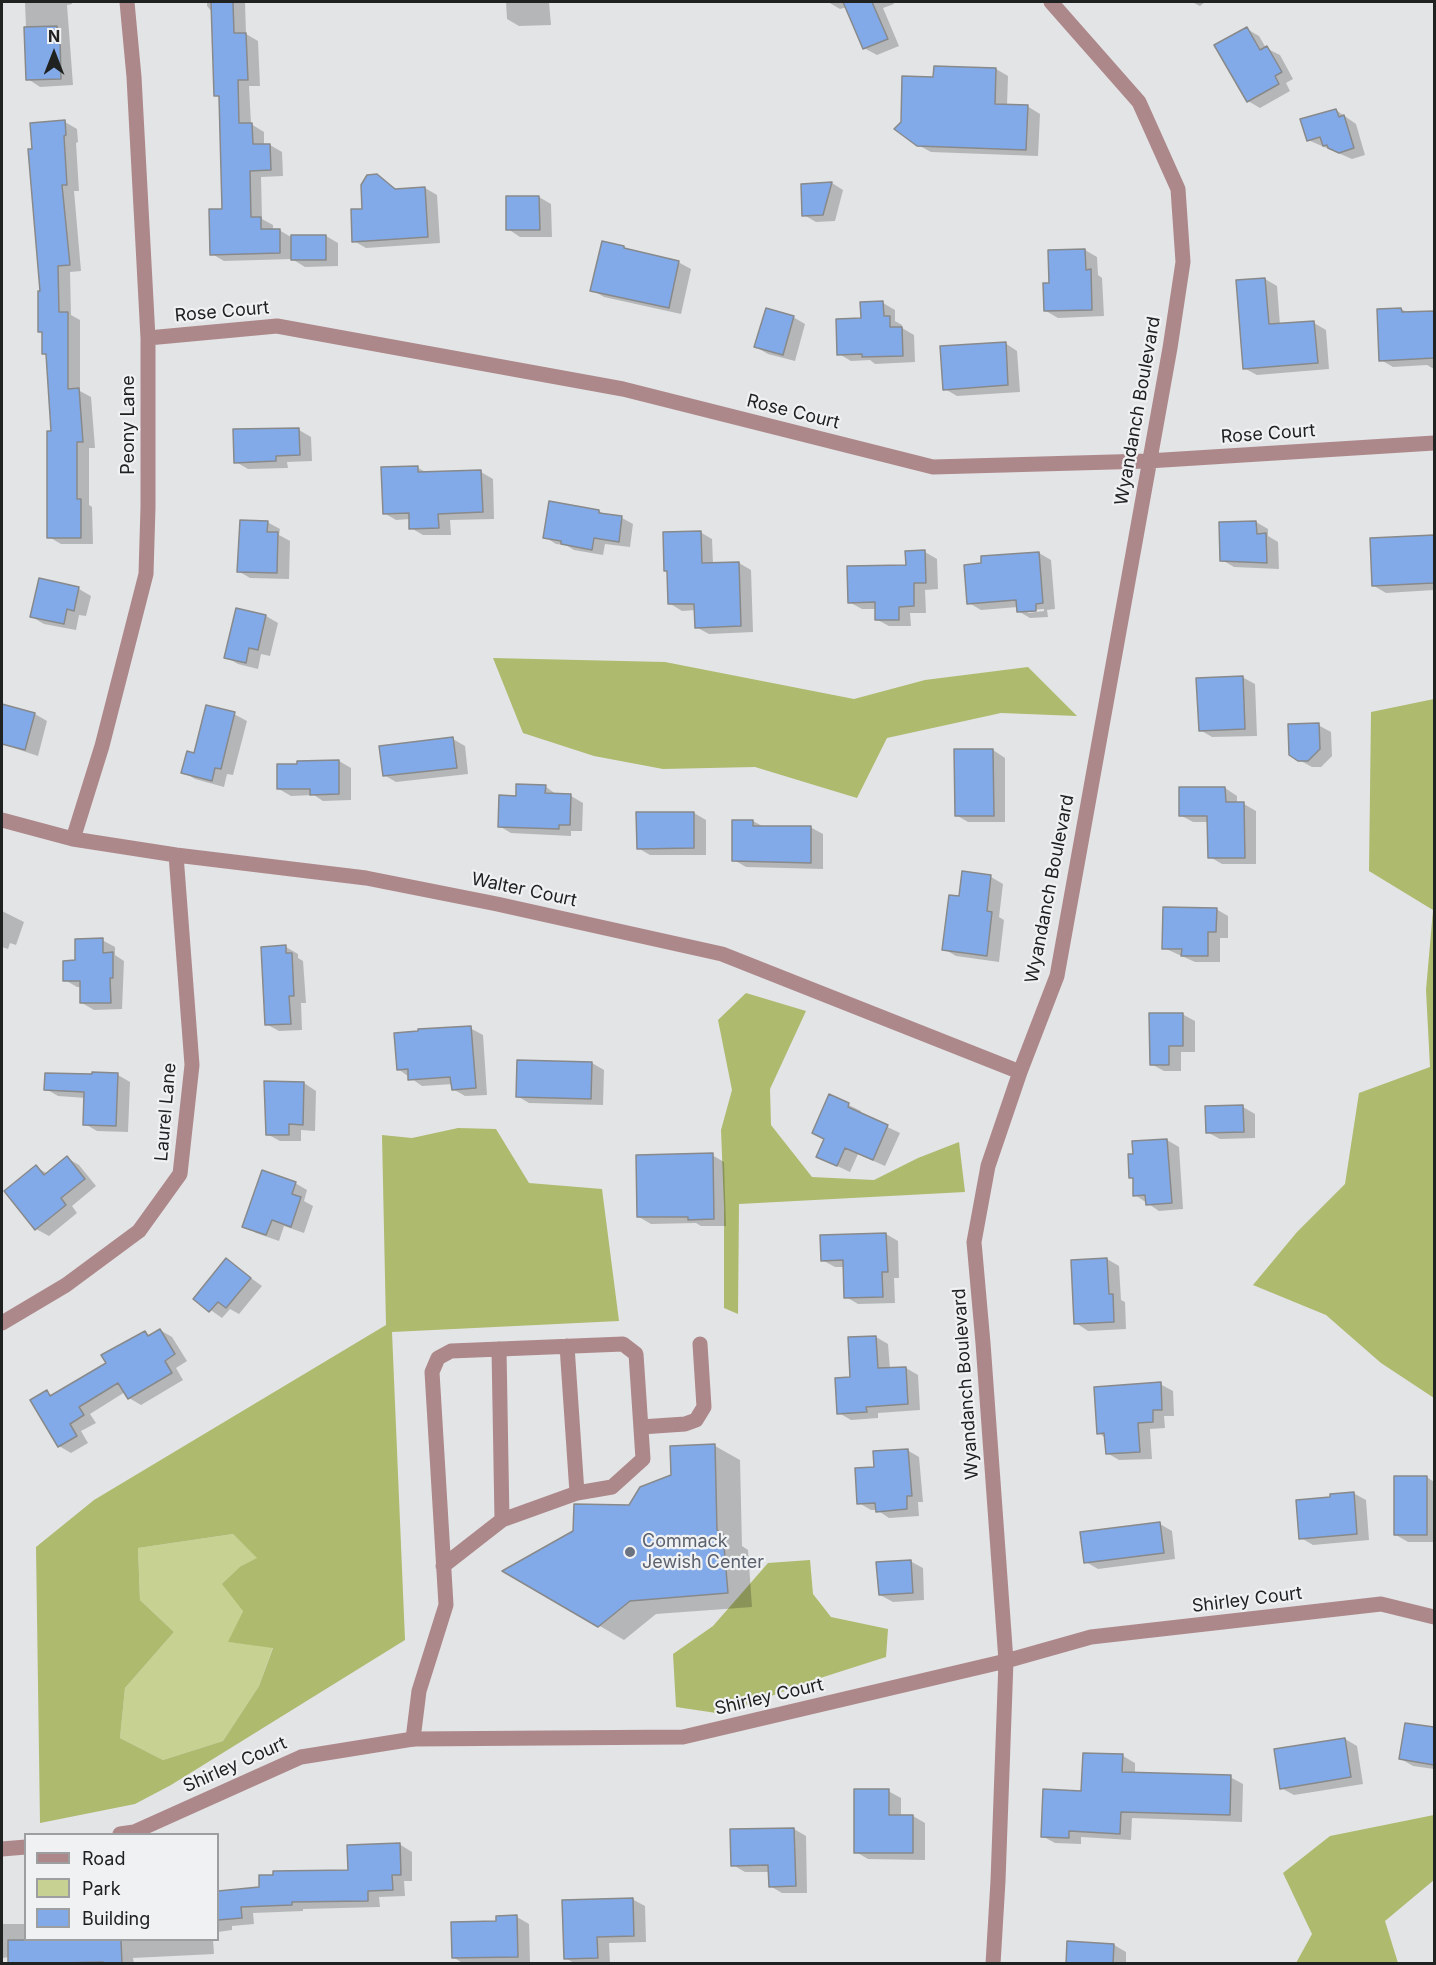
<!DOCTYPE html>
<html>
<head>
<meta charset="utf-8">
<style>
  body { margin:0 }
  #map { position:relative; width:1436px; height:1965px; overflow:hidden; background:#e3e4e6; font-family:Inter,sans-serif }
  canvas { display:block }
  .frame { position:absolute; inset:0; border:3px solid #202121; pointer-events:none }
  .legend { position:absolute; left:24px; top:1833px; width:195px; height:108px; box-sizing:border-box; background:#f0f1f3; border:2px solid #9d9e9f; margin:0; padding:8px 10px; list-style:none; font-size:18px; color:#202121 }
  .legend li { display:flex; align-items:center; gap:12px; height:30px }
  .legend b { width:30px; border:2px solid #9d9e9f }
  .north { position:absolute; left:24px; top:24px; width:60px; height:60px; -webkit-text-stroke:4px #f0f1f3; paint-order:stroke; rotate:0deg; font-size:16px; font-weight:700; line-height:24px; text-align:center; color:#202121 }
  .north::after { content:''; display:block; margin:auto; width:21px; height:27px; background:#202121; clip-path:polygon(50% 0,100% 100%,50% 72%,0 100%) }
</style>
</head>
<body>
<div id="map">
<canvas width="1436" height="1965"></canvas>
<div class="frame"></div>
<ul class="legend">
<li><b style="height:8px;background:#ad888b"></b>Road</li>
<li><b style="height:16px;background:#c7d192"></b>Park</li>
<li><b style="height:16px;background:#82aae8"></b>Building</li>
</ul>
<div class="north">N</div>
</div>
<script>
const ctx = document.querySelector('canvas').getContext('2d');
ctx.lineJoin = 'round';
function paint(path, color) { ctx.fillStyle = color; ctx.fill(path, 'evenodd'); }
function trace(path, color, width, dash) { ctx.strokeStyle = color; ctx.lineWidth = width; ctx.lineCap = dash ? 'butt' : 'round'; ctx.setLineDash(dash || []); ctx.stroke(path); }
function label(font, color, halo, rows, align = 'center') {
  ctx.font = font + ' Inter,sans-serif'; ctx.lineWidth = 4.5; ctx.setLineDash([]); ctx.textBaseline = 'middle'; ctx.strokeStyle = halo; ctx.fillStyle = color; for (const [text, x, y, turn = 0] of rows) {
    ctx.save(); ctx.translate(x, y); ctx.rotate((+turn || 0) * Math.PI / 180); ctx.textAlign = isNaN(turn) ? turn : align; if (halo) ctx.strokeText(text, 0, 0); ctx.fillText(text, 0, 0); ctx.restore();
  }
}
paint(new Path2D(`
  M233,1534l25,24 -17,8 2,45 -14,31 44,5 -14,39 -36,55 -60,19 -43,-22 5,-50 49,-56 -34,-32 -2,-52z`), '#c7d192');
paint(new Path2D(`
  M493,658l172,4 189,37 71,-19 103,-13 49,49 -76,-3 -114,25 -30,60 -102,-31 -92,2 -69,-13 -71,-23z
  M1434,699v699l-53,-35 -55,-48 -73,-30 44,-53 48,-48 14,-91 71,-26 -4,-77 7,-80 -64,-39 2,-159z
  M746,993l60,18 -36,78 1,36 41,52 62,3 44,-22 41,-16 6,50 -226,12 -1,110 -14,-6v-101l-3,-77 11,-40 -14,-70z
  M458,1128l38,1 33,54 73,6 17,132 -227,11 13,308 -234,145 -36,19 -95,19 -4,-276 58,-47 292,-175 -4,-190 30,3zM233,1534l24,24 -16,8 -19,18 21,27 -15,31 45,6 -14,38 -36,55 -60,19 -43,-22 5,-50 49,-56 -34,-32 -2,-52z
  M810,1560l3,34 18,23 57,12 -2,28 -72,23 -91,34 -47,-7 -3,-53 40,-28 55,-63z
  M1434,1815v65l-49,41 13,42h-102l16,-29 -29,-61 47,-37z`), '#aeba6e');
paint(new Path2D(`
  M25,2h47v2l-5,1 6,80 -33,2 -12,-8z
  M207,2h38l1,32 12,7 2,45h-11l2,38 13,8v13h6l12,7 1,24 -22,1 1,42 11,6v5h6l12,7 35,-1 12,7v23l-33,1 -13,-8 -68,2 -12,-7 12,-44 -3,-112 -5,-3 -4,-83 -5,-6z
  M506,2h43l2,23 -32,1 -12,-7z
  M828,2h65l1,2 -11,4 16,38 -22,9 -13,-7 -17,-41 -7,2z
  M1192,2h13l-5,4z
  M1247,29l12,7 7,12 14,7 13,24 -7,4 4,8 -30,17 -12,-7z
  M935,67l61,2 12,7 -1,30h20l13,8 -2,42 -107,-4 -13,-7 17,-66z
  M1336,110l20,14 9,31 -13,4 -44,-19z
  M65,122l12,7 1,13 -2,1 3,48h-5l7,80 -11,1 1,43 9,5v71l11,6 4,51h-6v57l3,2 1,37h-32l-12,-7 4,-105 -6,-77 -4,-2v-20l-3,-2 1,-39 -7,-142z
  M377,176l21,14 27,-2 12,7 3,48 -74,5 -12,-7z
  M832,183l11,7 -8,31 -19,1 -12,-7z
  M539,197l12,7 1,33h-32l-12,-8z
  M624,247l7,5 47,10 13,7 -10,45 -77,-17 -12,-7z
  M1085,250l12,7 1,18 4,3 2,38 -46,2 -12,-7 4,-26z
  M1265,279l12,7 3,39 34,-2 12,7 3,39 -72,6 -13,-7z
  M883,303l12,7v11l7,4v3l12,7 1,27 -40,2 -5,-4 -19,1 -12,-7 23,-35z
  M1401,309l8,4 25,-1v57l-7,-4 -34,2 -12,-7z
  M793,317l12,7 -10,37 -27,-7 -12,-7z
  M1005,343l12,8 3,41 -63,4 -12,-7z
  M299,430l12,7 1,24 -25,1 1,6 -40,1 -12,-7z
  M418,468l10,5 53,-1 12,7 1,40 -44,1 1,15h-28l-12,-7 -1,-9 -14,1 -12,-7z
  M599,511l9,5 14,2 11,6 -3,23 -25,-3 -2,11 -29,-5 -8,-5 -10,-1 -11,-7z
  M267,522l13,7 -1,6 11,6 -1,38 -39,-1 -12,-7z
  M1256,522l12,7v7l10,6 1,27 -45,-2 -12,-7z
  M700,532l12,7 1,25 26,-1 12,7 2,62 -44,2 -13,-7v-17l-14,1 -13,-8z
  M1434,537v53l-48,3 -12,-7 -3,-46z
  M925,552l12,7 1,30 -13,1 1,23h-16l1,13h-22l-13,-7v-10h-14l-13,-7 58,-36z
  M1039,553l12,7 4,49 -8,1 1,7 -18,1 -12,-7v-4l-37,3 -12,-7zM1044,609v2l-16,2v-3z
  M40,580l39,9 12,7 -5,20 -7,-1 -3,15 -32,-6 -12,-7z
  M266,616l12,7 -8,33 -9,-2 -3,15 -20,-5 -12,-7z
  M1242,677l13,7 2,52 -45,1 -12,-7z
  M5,706l30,8 12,7 -9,35 -36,-12v-25z
  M234,714l13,7 -14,54 -6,-1 -3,13 -29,-8 -12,-7z
  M1318,725l13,7 1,24 -11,11h-9l-13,-7z
  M453,739l12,7 3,28 -72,8 -12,-7z
  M993,750l12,8v64h-37l-12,-7z
  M339,761l12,7v32l-28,1 -9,-6 -23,1 -12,-7 20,-24z
  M545,786l12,9 14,1 12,7 -1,28h-11v5l-60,-3 -12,-7z
  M1225,788l12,8v8h7l12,7v53h-34l-12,-7 -1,-35h-16l-13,-7z
  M694,813l12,7v35h-56l-12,-7z
  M753,821l11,6h46l13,7v35l-77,-2 -12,-7z
  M963,873l28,4 12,7 -4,33 5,3 -5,42 -43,-6 -12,-7 16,-51z
  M1216,909l12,7v22h-8v24h-25l-31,-14z
  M2,911l22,11 -8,23 -6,-2 -2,6 -6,-2z
  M102,940l13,7v8l9,6 -2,48 -28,1 -12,-7 -1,-16h-4l-12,-7 12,-18z
  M286,947l12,7v4l5,3 3,42h-5l1,27 -23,1 -13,-7z
  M1182,1014l13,7v31h-14v19h-17l-13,-7z
  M470,1028l13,7 4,60 -22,1 -12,-7v-5l-31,2 -24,-17z
  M592,1063l12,7 -1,35 -74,-2 -12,-7z
  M118,1075l12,7 -2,50 -31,-1 -12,-7 1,-26 -28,-2 -12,-7z
  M304,1083l12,8 -1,40 -14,-1v11h-21l-13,-7z
  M830,1096l31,15 -1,3 40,19 -15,33 -27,-12 -8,18 -32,-15 7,-18z
  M1243,1107l12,7v24l-35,1 -13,-7z
  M1167,1140l12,7 4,62 -24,2 -24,-16 -1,-16 -3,-2z
  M712,1155l12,7 2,64h-25l-5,-3 -45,1 -12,-7z
  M67,1158l12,7 17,21 -24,20 5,7 -28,23 -13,-7 -30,-38 30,-24 12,7z
  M295,1183l12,7 -3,11 9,5 -9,27 -20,-7 -5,15 -23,-8 -12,-7z
  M886,1234l12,7 1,37h-5l1,25 -37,1 -12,-7 -1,-30h-10l-13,-7z
  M1107,1259l12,7 2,34 4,2 1,27 -38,2 -12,-8 -3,-62z
  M226,1260l36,26 -23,28 -9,-5 -8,9 -27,-19z
  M160,1330l12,7 15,24 -11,7 7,12 -42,25 -12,-7 -4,-6 -35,22 6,9 -15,8 7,12 -17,10 -12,-7 -12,-54 6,4 55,-33 37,-30 6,3z
  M876,1337l12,7 2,25 16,-1 12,7 2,35 -42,3v5l-27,2 -12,-7 13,-35 -3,-39z
  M1160,1384l13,7 1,25h-10l1,12 -15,1 2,30 -33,1 -12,-7 -1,-15 -8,-5z
  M715,1446l25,14 2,86 6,4 4,57 -96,7 -32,26 -119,-69 125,-65z
  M907,1450l12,7 4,45h-5l1,14 -30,2 -12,-8h-6l-12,-7 16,-35z
  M1427,1477l7,5v60h-26l-12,-7z
  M1353,1493l13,7 3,40 -56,5 -12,-7 31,-39z
  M1160,1524l12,7 3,28 -77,10 -12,-7z
  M910,1561l13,7 1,32 -31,2 -13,-7z
  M1406,1724l28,5v40l-21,-3 -12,-7z
  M1345,1739l12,7 6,38 -69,11 -13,-7z
  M1084,1754l39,2 12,7v11l95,3 13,7 -1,38 -110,-4 -1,22 -50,-3v7l-26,-1 -13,-7 41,-43z
  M888,1791l13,7v18h12l12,7v37l-57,-1 -12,-7z
  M794,1829l12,7 1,57h-25l-12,-7v-14h-25l-12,-7z
  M399,1844l13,8v29h-8l1,15 -26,1 1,10 -77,2v2l-50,2 1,11 -22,2v4l-14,2v-40l43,-3 89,-18z
  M632,1899l13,7 1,36 -37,1 1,21h-35l-9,-6z
  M517,1917l12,7 1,39 -66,1 -11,-7z
  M2,1924h24v16h187l1,14 -81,4 1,6h-124v-7l-8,1z
  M1068,1943l46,2 12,7v12h-59z
  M830,1963h38l1,1h-39z`), '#0003');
const building = new Path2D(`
  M211,2h22l1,31h12l2,47h-10l1,43h13l1,21h17l1,26 -21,1 1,46h10v12h19v24l-70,2 -1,-46h13l-3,-113h-5z
  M843,2h29l16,37 -25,10z
  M57,26v13h3l1,40 -35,1 -2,-53z
  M1247,27l13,23 7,-4 15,26 -7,4 4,8 -32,18 -33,-57z
  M934,66l62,2 -1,36 33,1 -2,45 -109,-4 -23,-17 7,-7 1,-46 31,1z
  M1336,109l3,8 5,-2 10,33 -15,5 -11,-5 -1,-3 -4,1 -3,-9 -13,4 -7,-22z
  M65,120l1,15 -2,1 3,49h-5l8,80 -12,1 1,46h9v77l11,-1 4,54h-6v57h4v39h-34v-107h4l-5,-77h-4v-22h-4v-41h2l-12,-142h4l-2,-26z
  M377,174l18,15 30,-2 3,50 -76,5 -1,-33h11l-1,-24 6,-10z
  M832,182l-9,33 -21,1 -1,-32z
  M506,196h33l1,34h-34z
  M291,235h35v25h-35z
  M602,241l22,5v2l55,13 -10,47 -79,-17z
  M1085,249l1,21 5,-1 1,41 -48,1 -1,-28h6l-1,-33z
  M1265,278l4,46 45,-3 4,42 -75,6 -7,-89z
  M883,301l1,15h6v11h12l1,29 -41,1v-3l-25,1 -1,-36 25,-1 -1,-16z
  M766,308l28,8 -11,39 -29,-8z
  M1401,308l1,4 32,-1v47l-55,3 -2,-52z
  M1006,342l2,43 -65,5 -3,-44z
  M299,428l1,27 -24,1v5l-42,2 -1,-34z
  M418,466v6l63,-2 2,42 -45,2 1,14 -30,1v-16l-26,1 -2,-47z
  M549,501l50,9v3l23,3 -3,26 -25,-4 -2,12 -31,-6v-3l-18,-3z
  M240,520l28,1 -1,11h11l-1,41 -40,-1z
  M1256,521l1,13 9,-1 1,30 -47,-2 -1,-39z
  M701,531l1,32 37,-1 2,64 -46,2 -1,-24h-26l-1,-33h-3l-1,-39z
  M1434,535v48l-62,3 -2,-48z
  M925,550l1,33h-12v23l-15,1v13h-24v-18l-27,1 -1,-37 59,-1 -1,-14z
  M1039,552l4,51 -7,1v7l-19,1 -1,-12 -49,4 -3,-39 17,-2v-7z
  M39,578l40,9 -5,24 -7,-2 -3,15 -34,-7z
  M236,608l30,7 -8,35 -9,-2 -3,15 -22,-5z
  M1243,676l2,53 -46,2 -3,-53z
  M2,704l33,9 -10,37 -23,-6z
  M206,705l29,7 -14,57 -6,-1 -3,13 -31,-8 6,-22 7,2z
  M1319,723l1,26 -12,12h-10l-9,-6 -1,-31z
  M453,737l4,31 -74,8 -4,-30z
  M954,749h39l1,67h-39z
  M339,760v34l-29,1v-6h-33v-25h20v-3z
  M516,784l30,1 -1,8 26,1 -1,31h-11v4l-61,-2 1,-32 17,1z
  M1179,787h46l1,15h18l1,56h-37l-1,-42h-28z
  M636,812h58v36l-57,1z
  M732,820h21v6h58v37l-79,-2z
  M962,871l29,4 -4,36 5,1 -5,44 -45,-6 7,-55 10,1z
  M1163,907l54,1 -1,24h-8v24h-27l1,-7h-20z
  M103,938v15l10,-1v26h-3l1,25h-31v-22h-17v-20l12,-1v-21z
  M286,945v8h6l2,43h-5l2,28 -26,1 -4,-78z
  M1149,1013h34v33h-14v19h-19z
  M471,1026l5,62 -24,2 -2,-13 -42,3v-11l-11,1 -3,-37 24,-2v-2z
  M517,1060l75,2 -1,37 -75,-2z
  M92,1072l26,1 -2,53 -33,-1 1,-33 -40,-2 1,-17 47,1z
  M264,1081l40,1 -1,43 -14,-1v11h-23z
  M829,1094l20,9 -1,4 40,18 -15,35 -28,-12 -8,18 -21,-9 8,-18 -12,-6z
  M1243,1105l1,27 -38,1 -1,-27z
  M1167,1139l5,64 -26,2 -1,-10 -12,1v-18h-4l-1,-24h5l-1,-13z
  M713,1153l1,66 -26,1v-3h-51l-1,-62z
  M67,1156l18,23 -24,19 5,7 -31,25 -31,-39 32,-26 8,10z
  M262,1170l34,12 -4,12 9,3 -10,30 -19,-7 -6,15 -24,-8z
  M886,1233l2,39h-6l1,25 -39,1 -1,-38 -22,1 -1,-26z
  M226,1258l25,20 -25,30 -8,-6 -9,10 -16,-13z
  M1107,1258l2,36h4l1,28 -40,2 -3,-64z
  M160,1329l15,25 -10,7 7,12 -44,26 -10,-16 -39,24 5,8 -14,9 7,12 -19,11 -28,-47 17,-10 3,6 56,-33 -5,-8 44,-24 3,5z
  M876,1336l2,32 28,-1 2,37 -42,3 1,5 -30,2 -2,-36 15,-1 -2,-40z
  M1161,1382l1,28h-9v12l-15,1 2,29 -34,2 -2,-21 -7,1 -3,-47z
  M715,1444l2,86 6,4 5,59 -98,8 -32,26 -96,-56 71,-40 1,-27 55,1 11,-18 31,-12 -1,-29z
  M908,1449l4,47h-5v13l-31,3 -1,-9 -18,1 -2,-36 19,-1 -1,-16z
  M1394,1476h33v59h-33z
  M1354,1492l3,42 -58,5 -3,-39 34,-3v-3z
  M1160,1522l4,31 -80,10 -4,-31z
  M911,1560l2,33 -34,2 -3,-33z
  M1405,1723l29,4v38l-35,-6z
  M1345,1738l6,39 -71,12 -6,-40z
  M1083,1753l40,1 -1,18 109,3 -1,40 -109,-3 -1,22 -51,-3v7l-28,-1 2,-48 38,2z
  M854,1789h35v26h24v38h-59z
  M794,1828l2,58 -27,1 -1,-22 -37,1 -1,-37z
  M400,1843l1,32h-9l1,15 -25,1v10l-76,1v3l-51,2 1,11 -24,2v-29l41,-4v-12h14v-4l75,-1 -1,-25z
  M633,1898l1,38 -37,1 1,21 -34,1 -2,-59z
  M517,1915l1,42 -66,1 -1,-36 45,-1v-5z
  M8,1940h113l1,24h-19v-2l-95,2z
  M1067,1941l47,3 -1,20h-47z`);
paint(building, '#82aae8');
trace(building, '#88898b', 1.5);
trace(new Path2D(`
  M641,1427l44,-3 11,-4 8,-13 -4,-63
  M502,1520l75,-27
  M443,1566l59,-46 -3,-171
  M413,1739l6,-48 27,-86 -14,-233 6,-14 13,-7 172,-7 13,10 7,105 -31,28 -35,6 -10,-147`), '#ad888b', 15);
trace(new Path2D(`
  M148,338l129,-12 346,63 310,78 215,-6 286,-18
  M2,820l71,19 103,16 190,23 131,26 225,50 298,118
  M73,839l29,-93 44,-172 2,-67v-169l-14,-261 -7,-75
  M2,1323l64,-38 73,-54 41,-57 12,-109 -16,-210
  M120,1834l14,-2 167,-75 112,-18 270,-2 323,-76 85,-24 290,-33 53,13
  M2,1849l24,-2
  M993,1964l5,-83 8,-220 -23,-318 -9,-101 14,-76 32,-94 37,-96 113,-628 13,-86 -5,-73 -39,-87 -88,-100`), '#ad888b', 15);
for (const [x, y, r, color] of [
  [630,1552,6,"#6b7280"]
]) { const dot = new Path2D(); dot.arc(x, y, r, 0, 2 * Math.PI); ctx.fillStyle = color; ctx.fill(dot); trace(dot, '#f0f1f3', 2); }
label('18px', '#202121', '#f0f1f3', [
  ["Rose Court",222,312,-5],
  ["Wyandanch Boulevard",1138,411,-80],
  ["Rose Court",793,412,14],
  ["Peony Lane",129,425,-90],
  ["Rose Court",1268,434,-4],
  ["Wyandanch Boulevard",1050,889,-79],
  ["Walter Court",524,890,12],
  ["Laurel Lane",166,1112,-85],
  ["Wyandanch Boulevard",966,1384,-94],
  ["Shirley Court",1247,1600,-7],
  ["Shirley Court",769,1697,-13],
  ["Shirley Court",235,1765,-24]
]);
label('18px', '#5b616d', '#f0f1f3', [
  ["Commack",642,1542],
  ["Jewish Center",642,1563]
], 'left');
</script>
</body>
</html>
